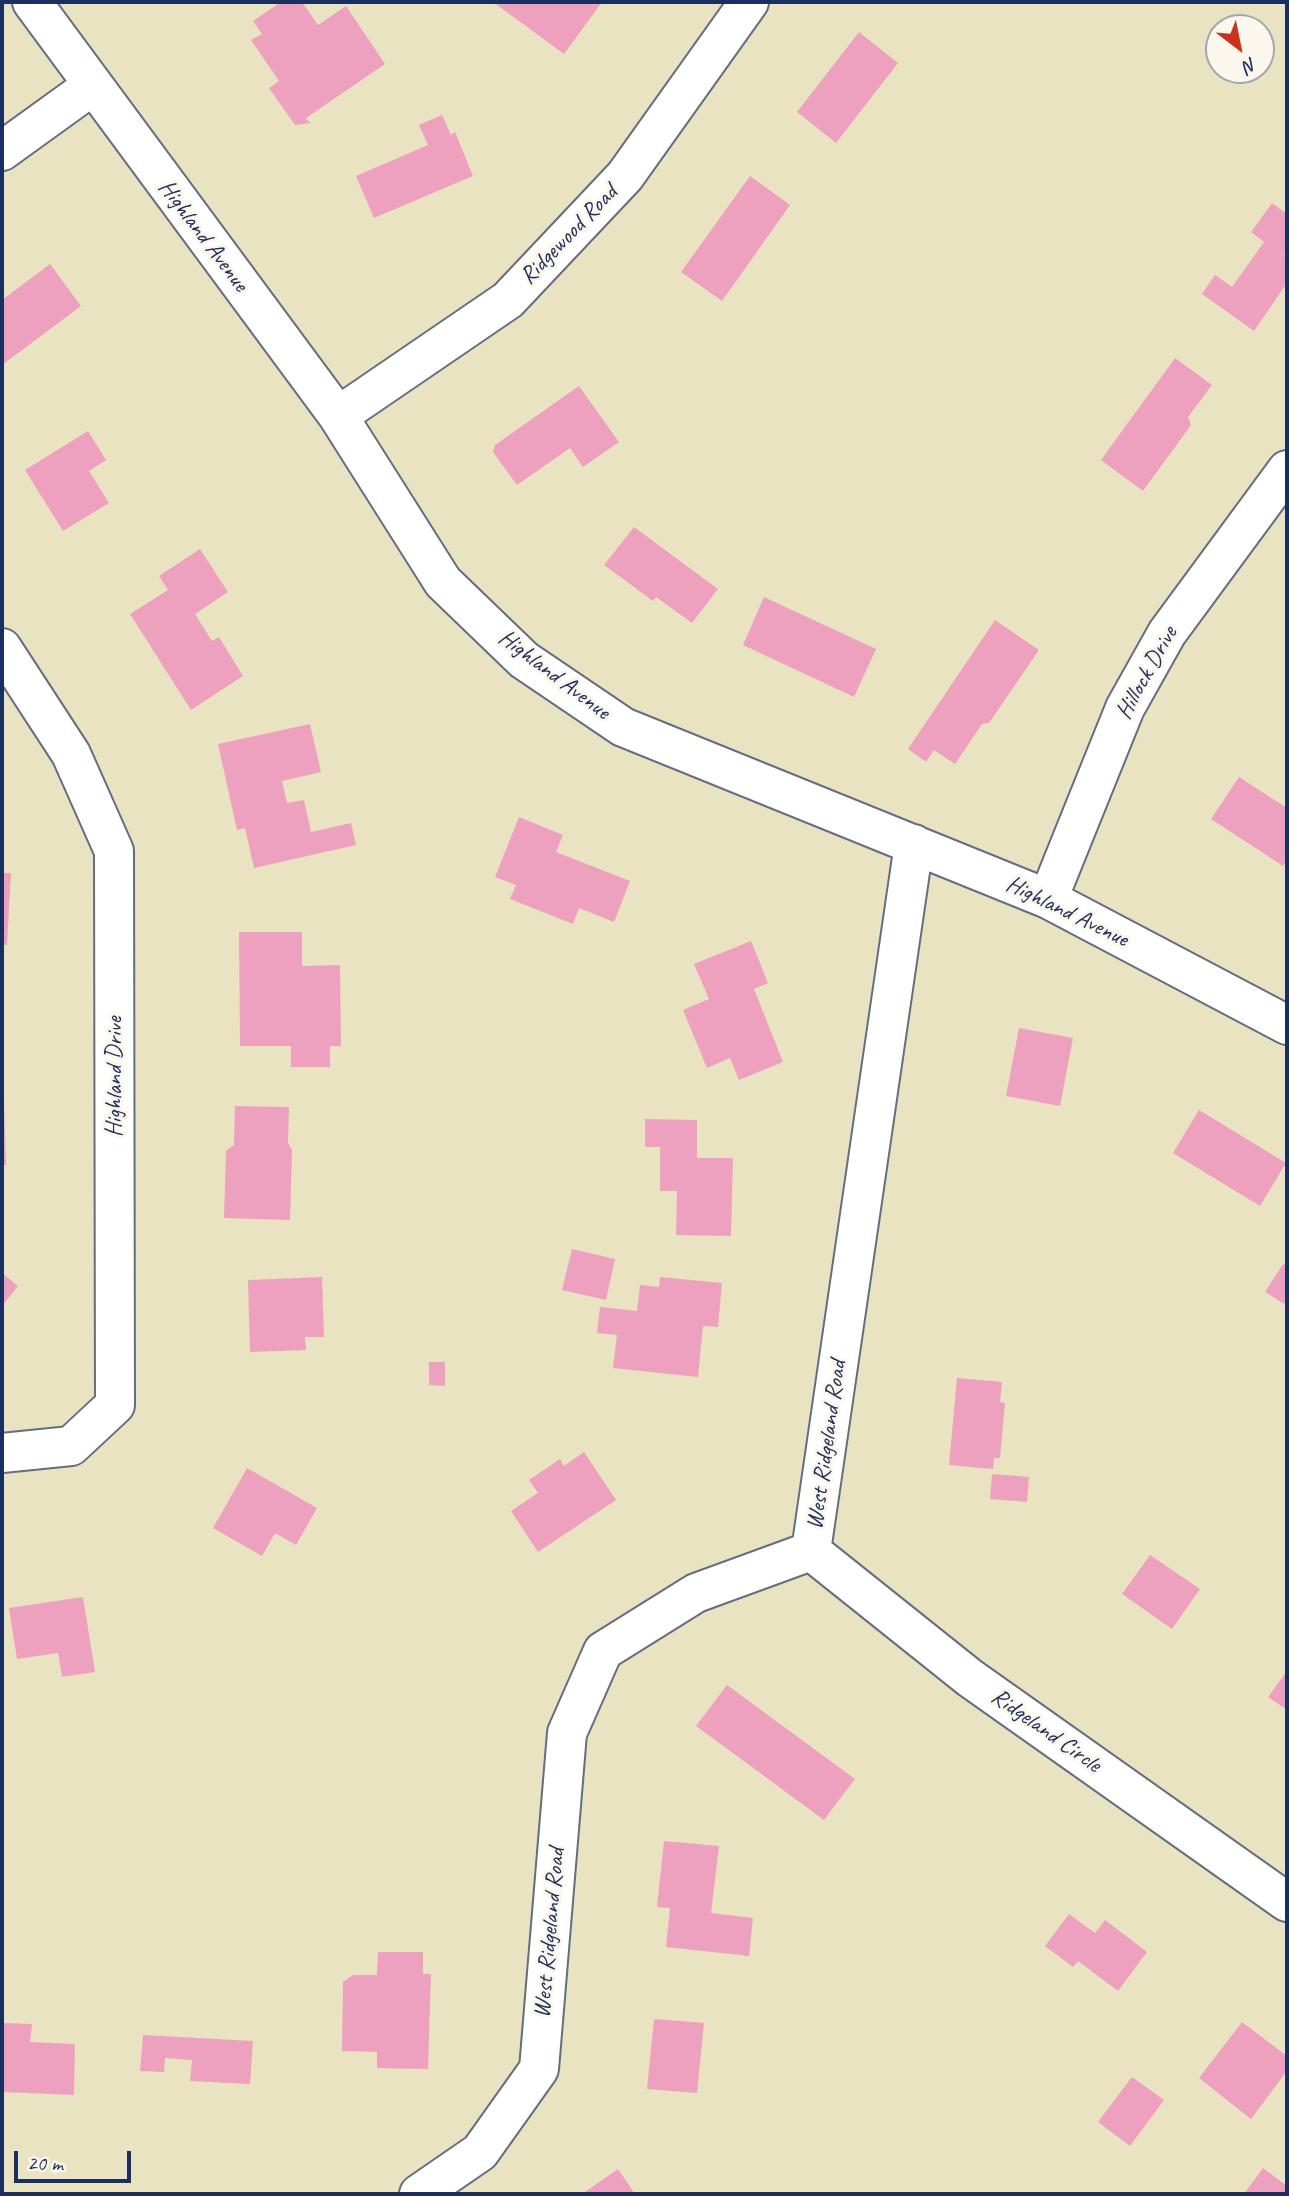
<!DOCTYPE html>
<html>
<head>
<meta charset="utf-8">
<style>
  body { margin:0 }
  #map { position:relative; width:1289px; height:2196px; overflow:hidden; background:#e9e3c2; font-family:Caveat,sans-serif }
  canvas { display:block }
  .frame { position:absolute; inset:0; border:4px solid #1b2f5e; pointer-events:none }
  .north { position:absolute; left:1205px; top:14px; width:70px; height:70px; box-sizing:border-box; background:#fbf7ec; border:2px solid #a1a7b3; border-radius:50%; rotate:148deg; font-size:19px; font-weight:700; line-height:28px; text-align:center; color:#1b2f5e }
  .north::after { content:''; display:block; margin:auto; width:24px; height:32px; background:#c8321e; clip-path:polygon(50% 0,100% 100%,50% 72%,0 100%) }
  .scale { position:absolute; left:14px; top:2151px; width:117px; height:32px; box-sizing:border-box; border:4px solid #1b2f5e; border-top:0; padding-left:9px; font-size:21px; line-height:24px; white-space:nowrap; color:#1b2f5e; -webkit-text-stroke:5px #fbf7ec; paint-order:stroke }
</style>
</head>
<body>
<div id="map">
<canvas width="1289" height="2196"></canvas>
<div class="frame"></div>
<div class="north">N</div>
<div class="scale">20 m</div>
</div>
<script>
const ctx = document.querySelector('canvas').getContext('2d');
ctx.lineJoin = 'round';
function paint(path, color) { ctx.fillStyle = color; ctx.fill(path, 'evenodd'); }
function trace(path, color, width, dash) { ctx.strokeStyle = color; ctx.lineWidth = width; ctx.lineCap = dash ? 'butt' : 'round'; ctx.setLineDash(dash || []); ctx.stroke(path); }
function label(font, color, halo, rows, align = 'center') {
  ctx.font = font + ' Caveat,sans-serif'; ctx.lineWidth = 6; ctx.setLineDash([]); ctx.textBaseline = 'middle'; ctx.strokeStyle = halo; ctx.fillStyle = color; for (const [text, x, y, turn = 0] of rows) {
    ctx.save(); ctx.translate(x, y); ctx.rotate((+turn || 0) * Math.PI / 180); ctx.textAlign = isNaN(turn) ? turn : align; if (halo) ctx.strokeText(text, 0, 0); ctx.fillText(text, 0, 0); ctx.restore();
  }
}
paint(new Path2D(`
  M281,2h21l16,23 28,-19 39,58 -79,54 4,5 -15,2 -26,-37 10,-7 -28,-41 11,-6 -9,-13z
  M493,2h109l-38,52z
  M859,32l39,31 -62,80 -39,-31z
  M442,115l9,20 4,-3 18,44 -99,42 -18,-42 72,-31 -9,-20z
  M750,176l40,29 -68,96 -41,-29z
  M1272,203l15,11v37l-3,5 3,2v25l-33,48 -52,-37 13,-19 17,12 32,-45 -13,-10z
  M50,264l31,42 -79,59v-65z
  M1175,358l37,27 -24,32 3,8 -48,66 -42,-31z
  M579,386l40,56 -36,25 -13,-19 -53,37 -24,-33 2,-7z
  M88,431l18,29 -17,11 20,32 -46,28 -38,-61z
  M634,527l84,62 -26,34 -36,-26 -3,4 -49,-36z
  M200,549l28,43 -33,22 17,27 7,-4 24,39 -52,34 -61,-96 38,-24 -9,-14z
  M764,597l112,52 -22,48 -111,-52z
  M995,620l44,30 -50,73 -7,1 -27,40 -21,-14 -8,12 -18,-13z
  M310,724l11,48 -39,9 5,22 17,-3 7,32 40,-9 5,22 -102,23 -9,-40 -8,2 -19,-86z
  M1239,777l48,31v51l-4,7 -72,-47z
  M519,817l44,18 -7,17 74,29 -16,41 -35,-14 -6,16 -63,-25 6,-14 -21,-8z
  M2,873h9l-4,72h-5z
  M239,932h63v34l38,-1 1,81h-11v21h-39v-21h-51z
  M751,941l17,42 -14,6 29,73 -44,18 -9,-22 -23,10 -24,-58 26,-11 -15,-35z
  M1019,1028l54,10 -13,68 -54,-10z
  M2,1100h2l2,65h-4z
  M235,1106l54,1 -1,36 4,7 -2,70 -66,-2 2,-67 8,-6z
  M1199,1110l87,53 -26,43 -87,-53z
  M645,1119l52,1v38h36l-2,78 -55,-1 1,-44h-17v-44h-15z
  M572,1249l43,10 -9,41 -44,-10z
  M1283,1264l4,2v32l-3,6 -19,-12z
  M2,1273l16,13 -16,20z
  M322,1277l2,60h-19l1,13 -56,2 -2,-72z
  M660,1277l62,6 -4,44 -15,-1 -5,51 -85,-9 4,-33 -20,-2 3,-26 37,4 3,-26 19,2z
  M429,1362h16v24l-16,-1z
  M957,1378l45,4 -2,20 5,1 -5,55h-6l-1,11 -44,-4z
  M584,1452l32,48 -78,52 -27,-41 27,-18 -9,-13 31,-21 4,7z
  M247,1468l70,40 -21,37 -21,-12 -13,23 -49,-28z
  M992,1474l37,3 -2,25 -37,-3z
  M1150,1555l50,34 -28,40 -50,-35z
  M83,1597l12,75 -33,5 -4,-24 -41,6 -8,-51z
  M1287,1671v39l-19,-13z
  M727,1685l128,94 -31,41 -128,-94z
  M664,1841l55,5 -8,67 42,5 -4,38 -83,-9 4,-39 -13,-1z
  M1069,1914l26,19 10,-13 42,32 -29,39 -40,-30 -5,6 -28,-21z
  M378,1952h45v22h8l-3,95 -51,-1v-16l-35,-1 1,-69 10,-7h24z
  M654,2019l50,4 -7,70 -50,-4z
  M1242,2022l45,34v15l-36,48 -52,-41z
  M2,2023l30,1 -2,18 45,2 -1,51 -72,-3z
  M143,2035l110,6 -3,43 -60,-3 2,-21 -27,-2 -1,14 -24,-1z
  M1132,2077l32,23 -34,46 -32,-24z
  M1263,2168l24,18v8h-43z
  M618,2169l17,25h-53z`), '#eea1be');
const minor = new Path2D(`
  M32,2l306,414 105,166 81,78 99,67 425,172 239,126
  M2,151l90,-65
  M338,416l170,-116 117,-124 124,-174
  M2,648l69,106 43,97 1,554 -44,41 -69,7
  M1048,899l77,-191 42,-75 120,-163
  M811,1551l159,127 317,224
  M419,2194l61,-42 59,-83 28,-336 36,-82 93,-58 115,-42 103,-707`);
trace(minor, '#636e81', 42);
trace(minor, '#fff', 38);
label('24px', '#1b2f5e', '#fbf7ec', [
  ["Ridgewood Road",569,235,-46],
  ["Highland Avenue",203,236,53],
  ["Hillock Drive",1147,673,-61],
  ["Highland Avenue",554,675,37],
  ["Highland Avenue",1067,912,26],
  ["Highland Drive",115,1077,-90],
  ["West Ridgeland Road",827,1445,-82],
  ["Ridgeland Circle",1046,1731,35],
  ["West Ridgeland Road",550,1933,-85]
]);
</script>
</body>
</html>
